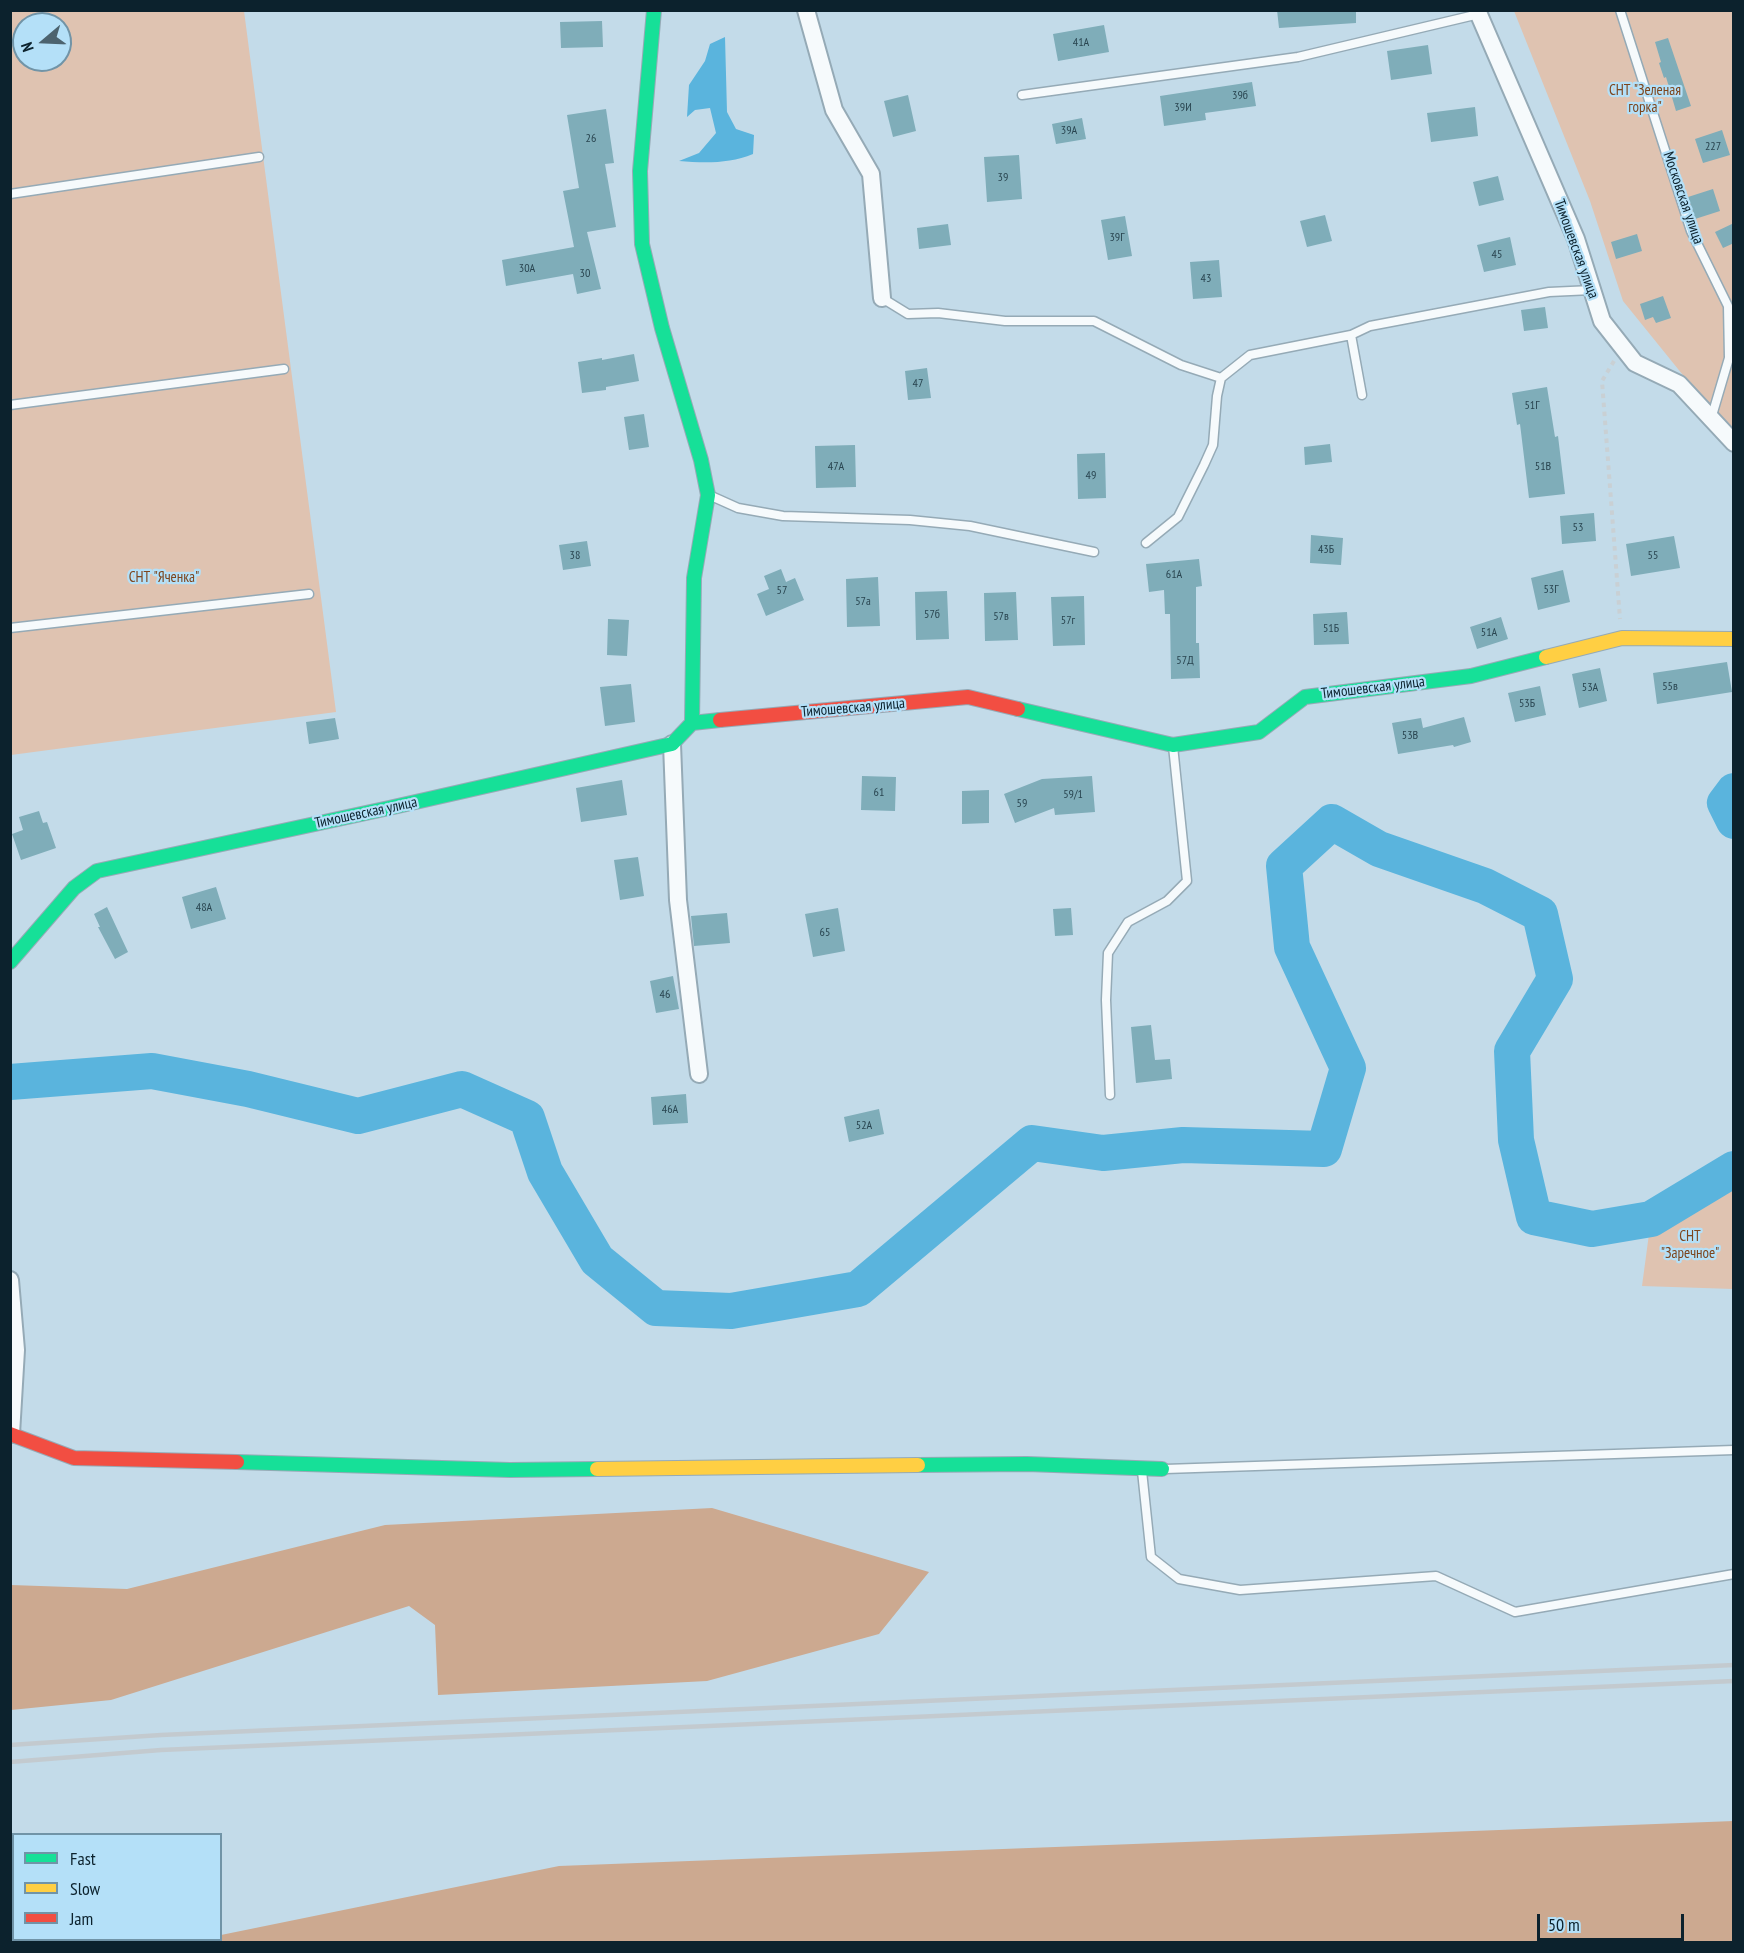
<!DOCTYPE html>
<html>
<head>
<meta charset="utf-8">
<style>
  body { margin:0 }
  #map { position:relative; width:1744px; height:1953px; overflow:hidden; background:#c3dbe9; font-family:"PT Sans Narrow",sans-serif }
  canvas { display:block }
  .frame { position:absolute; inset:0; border:12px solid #0c222d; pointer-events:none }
  .legend { position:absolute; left:12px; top:1833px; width:210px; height:108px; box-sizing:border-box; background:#b4e0f8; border:2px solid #7194a7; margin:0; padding:8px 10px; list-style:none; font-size:18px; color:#0c222d }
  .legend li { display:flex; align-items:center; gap:12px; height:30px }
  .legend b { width:30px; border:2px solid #7194a7 }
  .north { position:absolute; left:12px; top:12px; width:60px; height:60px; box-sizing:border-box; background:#b4e0f8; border:2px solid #7194a7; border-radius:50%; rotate:251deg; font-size:16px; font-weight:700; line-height:24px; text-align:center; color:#0c222d }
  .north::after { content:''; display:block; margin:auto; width:21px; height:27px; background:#4c636f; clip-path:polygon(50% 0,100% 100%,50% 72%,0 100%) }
  .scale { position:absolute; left:1537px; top:1914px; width:147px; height:27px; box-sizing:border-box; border:3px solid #0c222d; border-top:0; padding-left:8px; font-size:18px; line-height:21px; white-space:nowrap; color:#0c222d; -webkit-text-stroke:4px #b4e0f8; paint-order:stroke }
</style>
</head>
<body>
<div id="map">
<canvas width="1744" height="1953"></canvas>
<div class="frame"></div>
<ul class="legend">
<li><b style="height:8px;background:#16e098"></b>Fast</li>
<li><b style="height:8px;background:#ffcf43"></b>Slow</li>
<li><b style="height:8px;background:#f24e42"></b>Jam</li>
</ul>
<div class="north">N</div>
<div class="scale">50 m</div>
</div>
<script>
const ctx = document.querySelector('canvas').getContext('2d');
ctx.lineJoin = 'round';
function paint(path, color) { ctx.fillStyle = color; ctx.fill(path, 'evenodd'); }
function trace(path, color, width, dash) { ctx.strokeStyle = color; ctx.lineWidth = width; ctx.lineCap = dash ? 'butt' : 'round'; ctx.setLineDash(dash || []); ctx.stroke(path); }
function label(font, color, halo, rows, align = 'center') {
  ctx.font = font + ' "PT Sans Narrow",sans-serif'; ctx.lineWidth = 4.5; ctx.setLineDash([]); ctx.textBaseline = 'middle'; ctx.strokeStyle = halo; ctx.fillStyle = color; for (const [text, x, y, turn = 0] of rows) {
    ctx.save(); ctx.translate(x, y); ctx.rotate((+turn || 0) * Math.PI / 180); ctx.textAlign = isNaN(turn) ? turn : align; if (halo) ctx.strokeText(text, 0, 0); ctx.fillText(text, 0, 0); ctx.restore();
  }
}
paint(new Path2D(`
  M10,11h234l92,701 -325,43zM24,24h36v36h-36z
  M1514,11h219v426l-110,-136 -33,-100z
  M1733,1169v120l-91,-3 9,-67z`), '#dfc3b1');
paint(new Path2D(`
  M712,1508l217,64 -50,62 -172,47 -269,14 -3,-70 -26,-19 -298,94 -100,10v-125l116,4 258,-64z
  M1734,1821l-1,121h-1722v-41l2,2 1,37h206l1,-5 338,-69z`), '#cca990');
paint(new Path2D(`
  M725,37l2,75 9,17 18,6 -1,19c-24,10 -49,9 -74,7l20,-8 17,-20 -6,-25 -15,2 -8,7 2,-32 16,-24 5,-17z`), '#5ab4dd');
trace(new Path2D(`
  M1734,791l-9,12 9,18
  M10,1082l142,-11 96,18 110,27 104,-27 65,29 18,54 52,88 59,48 75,3 127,-22 174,-146 71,10 80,-8 141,4 24,-81 -56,-121 -8,-81 48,-44 47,27 106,37 55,28 15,65 -43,72 4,89 18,77 58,12 59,-10 83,-50`), '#5ab4dd', 36);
paint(new Path2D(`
  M1277,10h79v13l-77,5z
  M602,21l1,26 -42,1 -1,-26z
  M1104,25l5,27 -51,9 -5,-27z
  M1668,38l23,68 -15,5 -10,-34 -2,1 -5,-15 2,-1 -6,-20z
  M1428,45l4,29 -41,6 -4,-29z
  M1252,82l4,24 -51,7 1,7 -42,6 -4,-30z
  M908,95l8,36 -23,6 -9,-36z
  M1475,107l3,29 -47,6 -4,-29z
  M606,109l8,54 -9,1 11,63 -29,5 14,57 -24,5 -4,-20 -67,12 -4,-26 72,-13 -11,-56 16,-3 -12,-73z
  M1082,118l4,21 -30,5 -4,-20z
  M1722,130l8,25 -27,8 -8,-24z
  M1019,155l3,44 -35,3 -3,-45z
  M1498,176l6,24 -25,6 -6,-24z
  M1713,189l7,22 -25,8 -7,-22z
  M1325,215l7,26 -25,6 -7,-26z
  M1125,216l7,40 -24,4 -7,-40z
  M1734,223v20l-11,5 -8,-16z
  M948,224l3,21 -32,4 -2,-21z
  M1637,234l5,17 -26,8 -5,-17z
  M1510,237l6,28 -32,7 -7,-27z
  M1219,260l3,37 -29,2 -3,-37z
  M1663,296l8,22 -15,5 -3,-6 -8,3 -5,-16z
  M1545,307l3,21 -24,3 -3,-21z
  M634,354l5,27 -33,6v3l-24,3 -4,-31 24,-4v2z
  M927,368l4,30 -23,2 -3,-29z
  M1547,387l8,50 3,-1 7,58 -36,4 -9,-74 -3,1 -5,-32z
  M644,414l5,33 -20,3 -5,-33z
  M1330,444l2,18 -27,3 -1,-18z
  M855,445l1,42 -40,1 -1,-42z
  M1105,453l1,45 -28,1 -1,-45z
  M1594,513l2,28 -34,3 -2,-28z
  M1311,535l32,3 -2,27 -31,-2z
  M1674,536l6,32 -49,8 -5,-32z
  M587,541l4,25 -28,4 -4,-25z
  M1199,559l3,27 -6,1v56h3l1,35 -29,1 -1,-65h-5l-1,-24 -15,2 -3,-28z
  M781,569l5,13 9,-4 9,22 -38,16 -9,-22 12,-5 -5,-13z
  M1563,570l7,32 -32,8 -7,-32z
  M878,577l2,49 -33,1 -1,-48z
  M947,591l2,48 -33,1 -1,-48z
  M1016,592l2,48 -33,1 -1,-48z
  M1084,596l1,49 -32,1 -2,-49z
  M1347,612l2,32 -35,1 -1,-31z
  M1501,617l7,22 -31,10 -7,-22z
  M608,619l21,1 -2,36 -20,-1z
  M1727,662l5,30 -75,12 -4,-31z
  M1600,668l7,33 -28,7 -7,-34z
  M631,684l4,38 -30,4 -5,-39z
  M1540,686l6,29 -31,7 -7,-29z
  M1464,717l7,25 -17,5 -1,-2 -55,9 -6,-31 29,-5 2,10z
  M335,718l4,21 -30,5 -3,-22z
  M862,776l34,1 -1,34 -34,-1z
  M1092,776l3,36 -40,3 -1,-7 -39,15 -11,-29 38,-15z
  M622,780l5,35 -46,7 -5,-34z
  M989,790v33l-27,1v-33z
  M39,811l4,12 4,-1 9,26 -35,12 -9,-26 11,-4 -4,-13z
  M638,857l6,39 -24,4 -6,-40z
  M216,887l10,32 -35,10 -9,-32z
  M107,907l21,45 -13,7 -17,-32h2l-6,-13z
  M838,908l7,43 -32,6 -8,-43z
  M1071,908l2,27 -18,1 -2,-27z
  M727,913l3,30 -36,3 -3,-30z
  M673,976l6,33 -23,4 -6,-32z
  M1151,1025l4,35 15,-1 2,20 -36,4 -5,-56z
  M686,1094l2,29 -35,2 -2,-28z
  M879,1109l5,25 -35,8 -5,-25z`), '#7fadb9');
const lane = new Path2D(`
  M1620,10l71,221 37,75 1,52 -18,61
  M1022,95l276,-38 181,-43
  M10,194l249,-37
  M882,298l26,16 30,-1 67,8h89l87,44 40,13
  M1362,395l-11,-60 19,-9 179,-34 43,-2
  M10,405l274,-36
  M709,495l29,13 45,8 127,4 60,6 124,26
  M1146,543l32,-26 26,-52 9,-20 4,-49 4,-18 29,-23 101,-20
  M10,628l299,-34
  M1110,1095l-4,-95 2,-47 20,-31 39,-21 20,-20 -14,-135
  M1165,1469l569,-19
  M1142,1471l9,86 28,22 61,11 196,-14 79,36 219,-38`);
const street = new Path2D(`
  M806,10l28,100 37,64 11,124
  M1477,10l99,229 26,82 33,42 44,21 55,59
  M672,744l6,156 21,174
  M10,1280l6,70 -5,84`);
const fast = new Path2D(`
  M654,10l-14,161 2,73 20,84 39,132 7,35 -14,83 -2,145
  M1018,709l155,36 86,-13 46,-35 166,-21 75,-19
  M10,962l64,-74 23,-17 292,-63 283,-64 20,-21 28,-3
  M237,1462l273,8 87,-1
  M918,1465l109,-1 135,5`);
const slow = new Path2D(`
  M1546,657l76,-19 112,1
  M597,1469l321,-4`);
const jam = new Path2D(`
  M720,720l248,-23 50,12
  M10,1434l64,24 163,4`);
trace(lane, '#95aab6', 11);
trace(street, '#95aab6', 20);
trace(fast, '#95aab6', 16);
trace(slow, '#95aab6', 16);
trace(jam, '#95aab6', 16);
trace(new Path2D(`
  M1614,361l-12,20 18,238`), '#c9d0d4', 4, [4.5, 4.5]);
trace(lane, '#f6fafc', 8);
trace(street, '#f6fafc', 16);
trace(fast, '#16e098', 14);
trace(slow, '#ffcf43', 14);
trace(jam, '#f24e42', 14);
trace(new Path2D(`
  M10,1745l151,-10 1573,-70
  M10,1762l151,-12 1573,-69`), '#c3cacf', 4.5);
label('12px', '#294550', null, [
  ["41А",1081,43],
  ["39б",1240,96],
  ["39И",1183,108],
  ["39А",1069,131],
  ["26",591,139],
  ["227",1713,147],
  ["39",1003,178],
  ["39Г",1117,238],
  ["45",1497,255],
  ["30А",527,269],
  ["30",585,274],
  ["43",1206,279],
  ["47",918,384],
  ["51Г",1532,406],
  ["47А",836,467],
  ["51В",1543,467],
  ["49",1091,476],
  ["53",1578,528],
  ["43Б",1326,550],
  ["38",575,556],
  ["55",1653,556],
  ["61А",1174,575],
  ["53Г",1551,590],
  ["57",782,591],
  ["57а",863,602],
  ["57б",932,615],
  ["57в",1001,617],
  ["57г",1068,621],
  ["51Б",1331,629],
  ["51А",1489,633],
  ["57Д",1185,661],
  ["55в",1670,687],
  ["53А",1590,688],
  ["53Б",1527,704],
  ["53В",1410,736],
  ["61",879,793],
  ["59/1",1073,795],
  ["59",1022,804],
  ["48А",204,908],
  ["65",825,933],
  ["46",665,995],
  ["46А",670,1110],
  ["52А",864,1126]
]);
label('15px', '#7d451d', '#b4e0f8', [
  ["СНТ \"Зеленая",1645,91],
  ["горка\"",1645,108],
  ["СНТ \"Яченка\"",164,578],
  ["СНТ",1690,1237],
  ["\"Заречное\"",1690,1254]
]);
label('15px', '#0c222d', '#b4e0f8', [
  ["Московская улица",1683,198,71],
  ["Тимошевская улица",1576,249,70],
  ["Тимошевская улица",1373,688,-7],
  ["Тимошевская улица",853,708,-5],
  ["Тимошевская улица",366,813,-12]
]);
</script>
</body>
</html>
